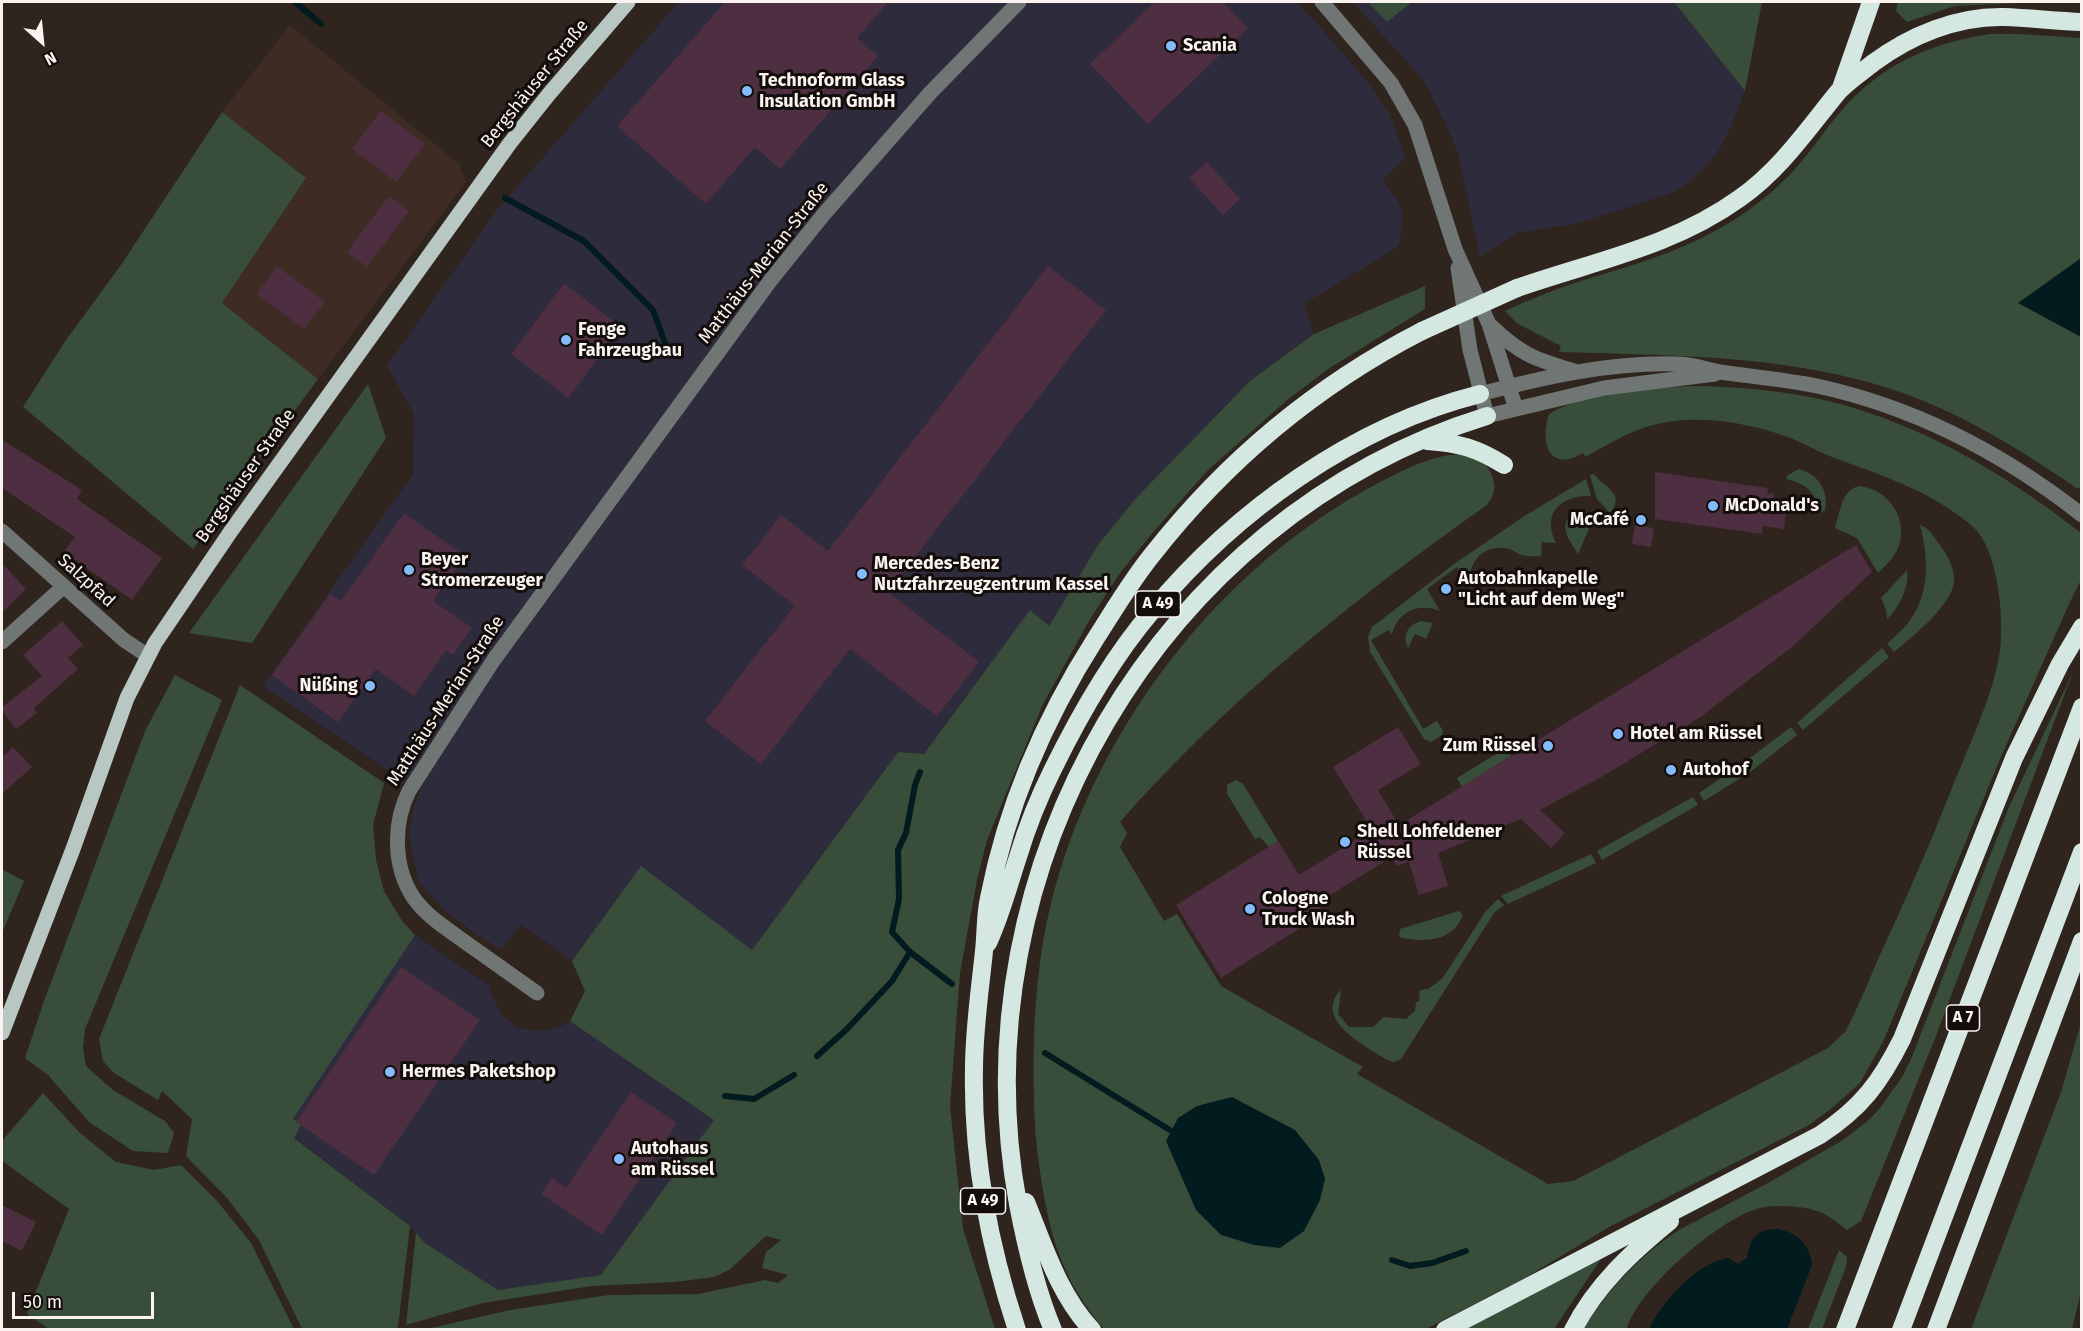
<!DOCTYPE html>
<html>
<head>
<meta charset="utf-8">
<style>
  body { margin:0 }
  #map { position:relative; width:2083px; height:1331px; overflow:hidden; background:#2f241e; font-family:"Fira Sans",sans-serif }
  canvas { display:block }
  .frame { position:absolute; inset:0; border:3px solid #fbf3ef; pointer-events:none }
  .north { position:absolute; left:12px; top:12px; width:60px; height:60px; -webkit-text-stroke:4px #130e0c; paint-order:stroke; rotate:153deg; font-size:16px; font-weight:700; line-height:24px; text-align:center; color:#fbf3ef }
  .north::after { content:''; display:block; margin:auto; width:21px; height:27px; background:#fbf3ef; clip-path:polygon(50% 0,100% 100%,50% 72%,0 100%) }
  .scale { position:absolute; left:12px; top:1292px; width:142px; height:27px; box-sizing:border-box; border:3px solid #fbf3ef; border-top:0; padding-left:8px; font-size:18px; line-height:21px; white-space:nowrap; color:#fbf3ef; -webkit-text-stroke:4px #130e0c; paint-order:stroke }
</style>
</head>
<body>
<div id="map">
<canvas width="2083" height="1331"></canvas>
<div class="frame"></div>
<div class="north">N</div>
<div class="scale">50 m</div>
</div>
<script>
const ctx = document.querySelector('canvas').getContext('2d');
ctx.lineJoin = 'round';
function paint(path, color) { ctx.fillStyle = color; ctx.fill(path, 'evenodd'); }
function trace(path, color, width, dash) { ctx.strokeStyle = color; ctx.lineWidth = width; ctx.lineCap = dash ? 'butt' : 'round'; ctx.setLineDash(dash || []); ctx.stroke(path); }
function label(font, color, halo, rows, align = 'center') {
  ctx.font = font + ' "Fira Sans",sans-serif'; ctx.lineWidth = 6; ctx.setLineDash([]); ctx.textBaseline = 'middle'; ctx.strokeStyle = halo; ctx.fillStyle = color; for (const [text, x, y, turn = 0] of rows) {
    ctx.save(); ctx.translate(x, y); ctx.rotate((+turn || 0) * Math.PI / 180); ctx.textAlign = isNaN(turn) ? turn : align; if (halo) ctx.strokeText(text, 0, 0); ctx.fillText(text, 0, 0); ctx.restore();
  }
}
paint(new Path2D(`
  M679,2h619l68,78 23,34 17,43 -24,23 15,19 6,13 -1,14 -2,14 -4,8 -92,56 10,30 -64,47 -114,117 -38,47 -49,82 -19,-16 -106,143 -26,-2 -147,199 -110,-84 -69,94 -51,-37 -18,24 -8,-2 -22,-14 -27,-20 -27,-30 -6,-26 -4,-22 5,-28 6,-14 -157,-106 150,-212 1,-60 -27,-48 110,-156z
  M1353,2h321l71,89 -15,38 -14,26 -28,28 -19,11 -94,30 -59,9 -36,24 -22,-105 -14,-32 -20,-39z
  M415,935l75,51 1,7 11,22 15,13 25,3 15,-3 13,-7 145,98 -114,156 -103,15 -73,-47 -15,-17 -116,-89 7,-11 -9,-7z`), '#2e2b3c');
paint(new Path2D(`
  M290,25l169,139 7,18 -148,197 -96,-76 84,-125 -84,-66z`), '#3e2c24');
paint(new Path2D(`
  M1368,2h44l-25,20z
  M1674,2h88l-17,89z
  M1898,2h143l-86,4 -48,16 -11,-11z
  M1990,34h31l60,4 1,448 -4,3c-44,-30 -89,-59 -138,-81 -119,-54 -254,-52 -381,-56l2,-6 -43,-22 -13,-13c24,-11 50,-22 76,-30 55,-17 110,-32 159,-65 22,-15 44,-33 61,-54 17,-20 31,-42 48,-60 41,-42 85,-59 141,-68z
  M222,112l84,66 -84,125 96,76 -125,170 -170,-142 43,-67 55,-75z
  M1425,286v23l-94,58 -45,34 -79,70 -53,60 -34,42 -30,46 -47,85 -56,136 -10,40 -17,93 -10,133 13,123 32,100h-568l83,-19 99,-15 89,-1 67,-14 13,3 10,-8 -26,-7 4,-16 15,-12 -15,-4 -37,34 -15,7 -39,5 -83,4 -109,17 -77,22 10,-92 9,10 73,47 103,-15 113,-155 -144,-99 15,-30 -13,-30 69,-95 111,84 146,-198 26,2 106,-144 19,16 49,-81 38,-47 114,-117 64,-47z
  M368,384l18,54 -134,205 -63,-10z
  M1701,386c37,1 73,4 109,11 98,19 194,75 271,136v47l-11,22 -70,157 -117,283 -23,41 -28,25 -23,17 -200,102 -84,51 -99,51 -321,1c-41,-46 -55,-92 -64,-152 -4,-27 -7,-53 -7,-80 -2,-74 3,-153 25,-224 51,-167 175,-320 333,-398 24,-12 81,-40 99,-3 6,13 4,21 -4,32 -132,93 -260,195 -367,317l7,11 -7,14 44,74 13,-7 44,72 142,81 -6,7 191,110 25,-3 10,-5 245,-128 17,-16c13,-24 23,-50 34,-75 25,-54 49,-108 71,-164 17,-44 40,-89 49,-136 6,-33 0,-101 -22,-126 -6,-7 -15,-13 -22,-18 -38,-27 -80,-40 -123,-56 -15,-6 -29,-14 -44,-20 -42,-15 -94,-24 -138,-11 -23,6 -44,20 -65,31l-2,-4c-35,21 -43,-12 -34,-39 35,-22 111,-27 152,-28z
  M1799,469c20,6 30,21 26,42l-7,1c-1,-21 -14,-29 -32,-33l2,-4z
  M1593,474c5,3 6,7 11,10 11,9 17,16 6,29l-13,-14 -7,-24z
  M1586,479l5,17c-30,-1 -50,17 -35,47l-14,-1 -1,14c-6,0 -14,1 -19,-1 -7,-2 -10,-7 -18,-7 -25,-3 -40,21 -32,43l-15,-24 -30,22 13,22c-22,-9 -43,1 -48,24l-3,-5 -18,10 52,89 14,-8 6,10 -1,4 -11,7 -7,-3 -54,-87 -2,-15 4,-10 82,-63 72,-49z
  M1860,486c28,3 50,34 38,62 -4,10 -13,18 -20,25l-21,-35 -22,-10c5,-15 6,-39 25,-42z
  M1579,511l10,1 6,3 -17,39c-9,-15 -24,-33 1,-43z
  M1920,525c10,3 16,15 22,23 7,10 13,22 12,34 -2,23 -43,56 -60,70l-7,-8c9,-9 19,-17 26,-28 17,-28 15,-60 7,-91z
  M1907,570c3,16 -9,39 -20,49l-1,-9 -5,-12z
  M1421,621l12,2 -7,16 -11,-5 -7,14c-6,-13 0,-23 13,-27z
  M1882,648l7,9 -86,73 -6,-7z
  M2073,672l-139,369 -73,180 -14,9c-8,-6 -15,-12 -23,-16 -16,-8 -42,-9 -59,-7 -41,6 -128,83 -138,122h-43c21,-37 59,-76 95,-99l89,-47 75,-43 27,-21 10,-11 22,-31 9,-18 98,-252z
  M175,675l47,25 -137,329 -2,18 3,19 27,24 52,31 9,12 -6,20 -35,-2 -44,-29 -41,-47 -23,-17 19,-57 101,-270z
  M240,685l144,98 -11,42 3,35 8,31 18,30 13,14 -122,184 8,6 -7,13 116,88 -12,101 -6,3 -90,-1 -43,-89 -32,-42 -41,-42 6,-37 -30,-28 -4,9 -44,-27 -11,-12 -4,-22z
  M1791,727l6,8 -47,37 -46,29 -5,-8 43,-29z
  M1506,748l5,8 -49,31 -5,-9z
  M1236,780l7,4 35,57 -9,6 -9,-10 -5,2 -28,-45v-9z
  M1693,797l5,8 -96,55 -5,-9z
  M1591,854l5,9 -88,41 -7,-8z
  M2,869l22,12 -22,52z
  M1498,899l6,6 -10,8 -93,146 -7,3 -5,-1c-20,-13 -78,-41 -48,-71l-3,24 11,13h24l11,-10 22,2 9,-8 1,-9h3l1,-12 8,-1 14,-10 44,-68z
  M1459,911l4,4c-11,27 -36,27 -62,23l-2,-3 1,-6z
  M2081,1023l1,264 -10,42h-101l90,-237z
  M43,1093l37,40 36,29 38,8 27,-5 36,36 34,42 43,86h-245l-22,-15 42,-105 -67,-48v-20z
  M1839,1250l8,7 -1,10 -24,62h-14z
  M1603,1256l-49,73 -91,1z`), '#384e3a');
paint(new Path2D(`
  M2081,258v79l-63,-34z
  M1232,1097l63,33 24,30 6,19 -5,21 -16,31 -24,17 -26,-3 -33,-10 -25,-25 -30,-69 12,-23 19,-12z
  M1777,1229c20,3 33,15 35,36l-25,64h-138c13,-27 48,-67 79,-71l10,6 9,-6c3,-19 9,-29 30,-29z`), '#011b1e');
trace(new Path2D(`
  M295,2l26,22
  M505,198l79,43 69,69 16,44
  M920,772l-5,13 -9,48 -8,17 1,49 -7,33 18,20 42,32
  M1045,1053l133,82
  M817,1056l30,-27 45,-48 18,-29
  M725,1096l29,3 40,-24
  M1392,1260l18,6 22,-3 34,-12`), '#011b1e', 6);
paint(new Path2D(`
  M725,2h163l-31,36 21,18 -98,113 -25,-22 -49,57 -89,-78z
  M1155,2h68l25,26 -100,96 -58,-60z
  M381,111l44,33 -29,38 -44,-33z
  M1207,162l33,37 -17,16 -34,-37z
  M389,196l20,15 -42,56 -20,-15z
  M277,266l48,36 -21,27 -47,-35z
  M1048,266l58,44 -218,282 91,70 -42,54 -87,-67 -89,115 -56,-43 90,-116 -53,-40 39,-50 47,36z
  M564,283l57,44 -53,71 -57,-44z
  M2,440l80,50 -5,9 85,59 -30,42 -68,-48 11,-15 -73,-49z
  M1655,472l113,16 -1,5 7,1 -1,6 14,3 -3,26 -21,-3 -1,8 -107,-15z
  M404,513l61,43 -32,45 39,27 -19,27 -7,-5 -32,46 -38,-27 -38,53 -66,-47 58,-81 11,7z
  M1635,525l19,3 -3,19 -19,-3z
  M1856,545l16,27 -80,75 -93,71 -96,58 -63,34 25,23 -14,15 -30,-29 -83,34 10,33 -29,9 -10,-33 -13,4 -4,-9 -75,46 7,10 -103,65 -45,-73 102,-64 21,34 73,-45 -39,-63 65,-40 23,37 -43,26 21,35z
  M2,563l24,26 -24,24z
  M62,621l21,24 -15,13 10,11 -44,39 3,5 -21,16 -14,-19v-3l40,-31 -19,-21z
  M13,747l19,20 -30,27v-37z
  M401,967l79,53 -106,155 -78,-53z
  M631,1092l46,31 -75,112 -61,-41 11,-16 14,10z
  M2,1205l34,17 -14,29 -20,-10z`), '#4e2e41');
trace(new Path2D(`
  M1322,2l69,81 24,42 40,124 34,75 27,85
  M1458,268l12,82 17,66 117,-28 111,-14
  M1491,326c30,29 44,33 83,45
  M1480,394c64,-17 131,-32 198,-30 17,0 32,7 49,9 30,4 60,7 90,13 97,21 187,68 265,129
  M2,531l122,109 24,16
  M2,642l61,-55
  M537,993c-24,-17 -48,-34 -72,-51 -18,-13 -39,-26 -52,-45 -20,-31 -20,-74 -4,-106l84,-130 277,-380 54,-67 106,-121 89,-91`), '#6f7674', 15);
trace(new Path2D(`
  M2,1033l71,-184 54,-151 28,-55 76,-112 279,-388 39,-49 79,-92`), '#b8c7c2', 15);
trace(new Path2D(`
  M1841,88l30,-86
  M1517,288c77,-27 155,-41 223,-90 40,-28 67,-68 98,-106 10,-11 24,-20 35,-29 38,-28 84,-47 131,-46 26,1 52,4 78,5
  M1427,441c32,2 50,7 77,24
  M988,943c13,-28 20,-56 30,-86 9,-30 21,-60 35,-88 27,-55 59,-111 99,-158 83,-100 201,-185 328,-217
  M1026,1202c18,44 33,93 66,128
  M1017,1330c-28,-85 -45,-172 -43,-261 0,-40 6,-79 10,-118 2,-17 1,-35 5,-53 18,-93 56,-180 107,-260 18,-28 35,-57 56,-83 73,-93 165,-170 270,-224
  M1053,1330c-17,-40 -27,-84 -35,-126 -62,-335 141,-687 469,-788
  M1445,1330l375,-195c41,-27 60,-52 82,-96l112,-281 46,-94 22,-37
  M1573,1330c23,-45 59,-78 97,-109
  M1845,1330l237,-623
  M1901,1330l181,-478
  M1936,1330l146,-389`), '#d5e7e1', 18);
trace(new Path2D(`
  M1422,331l95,-43`), '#d5e7e1', 18);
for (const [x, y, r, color] of [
  [1171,46,6,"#85bbfb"],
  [747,91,6,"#85bbfb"],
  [566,340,6,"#85bbfb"],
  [1713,506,6,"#85bbfb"],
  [1641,520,6,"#85bbfb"],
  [409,570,6,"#85bbfb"],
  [862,574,6,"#85bbfb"],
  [1446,589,6,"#85bbfb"],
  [370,686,6,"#85bbfb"],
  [1618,734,6,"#85bbfb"],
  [1548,746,6,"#85bbfb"],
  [1671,770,6,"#85bbfb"],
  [1345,842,6,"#85bbfb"],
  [1250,909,6,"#85bbfb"],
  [390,1072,6,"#85bbfb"],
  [619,1159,6,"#85bbfb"]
]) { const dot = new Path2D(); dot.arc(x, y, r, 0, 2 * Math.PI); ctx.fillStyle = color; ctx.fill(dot); trace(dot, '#130e0c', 2); }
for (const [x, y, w] of [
  [1158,604,45],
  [1963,1018,33],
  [983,1201,45]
]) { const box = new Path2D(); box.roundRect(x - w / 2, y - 13, w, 26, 4.5); ctx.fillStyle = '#130e0c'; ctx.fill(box); trace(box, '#fbf3ef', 1.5); }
label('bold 16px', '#fbf3ef', null, [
  ["A 49",1158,604],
  ["A 7",1963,1018],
  ["A 49",983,1201]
]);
label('bold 18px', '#fbf3ef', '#130e0c', [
  ["Scania",1183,46],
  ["Technoform Glass",759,81],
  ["Insulation GmbH",759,102],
  ["Fenge",578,330],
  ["Fahrzeugbau",578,351],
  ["McDonald's",1725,506],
  ["McCafé",1629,520,"right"],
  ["Beyer",421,560],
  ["Stromerzeuger",421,581],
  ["Mercedes-Benz",874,564],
  ["Nutzfahrzeugzentrum Kassel",874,585],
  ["Autobahnkapelle",1458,579],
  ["\"Licht auf dem Weg\"",1458,600],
  ["Nüßing",358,686,"right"],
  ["Hotel am Rüssel",1630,734],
  ["Zum Rüssel",1536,746,"right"],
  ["Autohof",1683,770],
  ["Shell Lohfeldener",1357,832],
  ["Rüssel",1357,853],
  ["Cologne",1262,899],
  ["Truck Wash",1262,920],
  ["Hermes Paketshop",402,1072],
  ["Autohaus",631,1149],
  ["am Rüssel",631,1170]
], 'left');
label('18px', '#fbf3ef', '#130e0c', [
  ["Bergshäuser Straße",535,84,-51],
  ["Matthäus-Merian-Straße",764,263,-52],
  ["Bergshäuser Straße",246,476,-55],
  ["Salzpfad",86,581,42],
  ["Matthäus-Merian-Straße",446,701,-57]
]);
</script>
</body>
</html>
